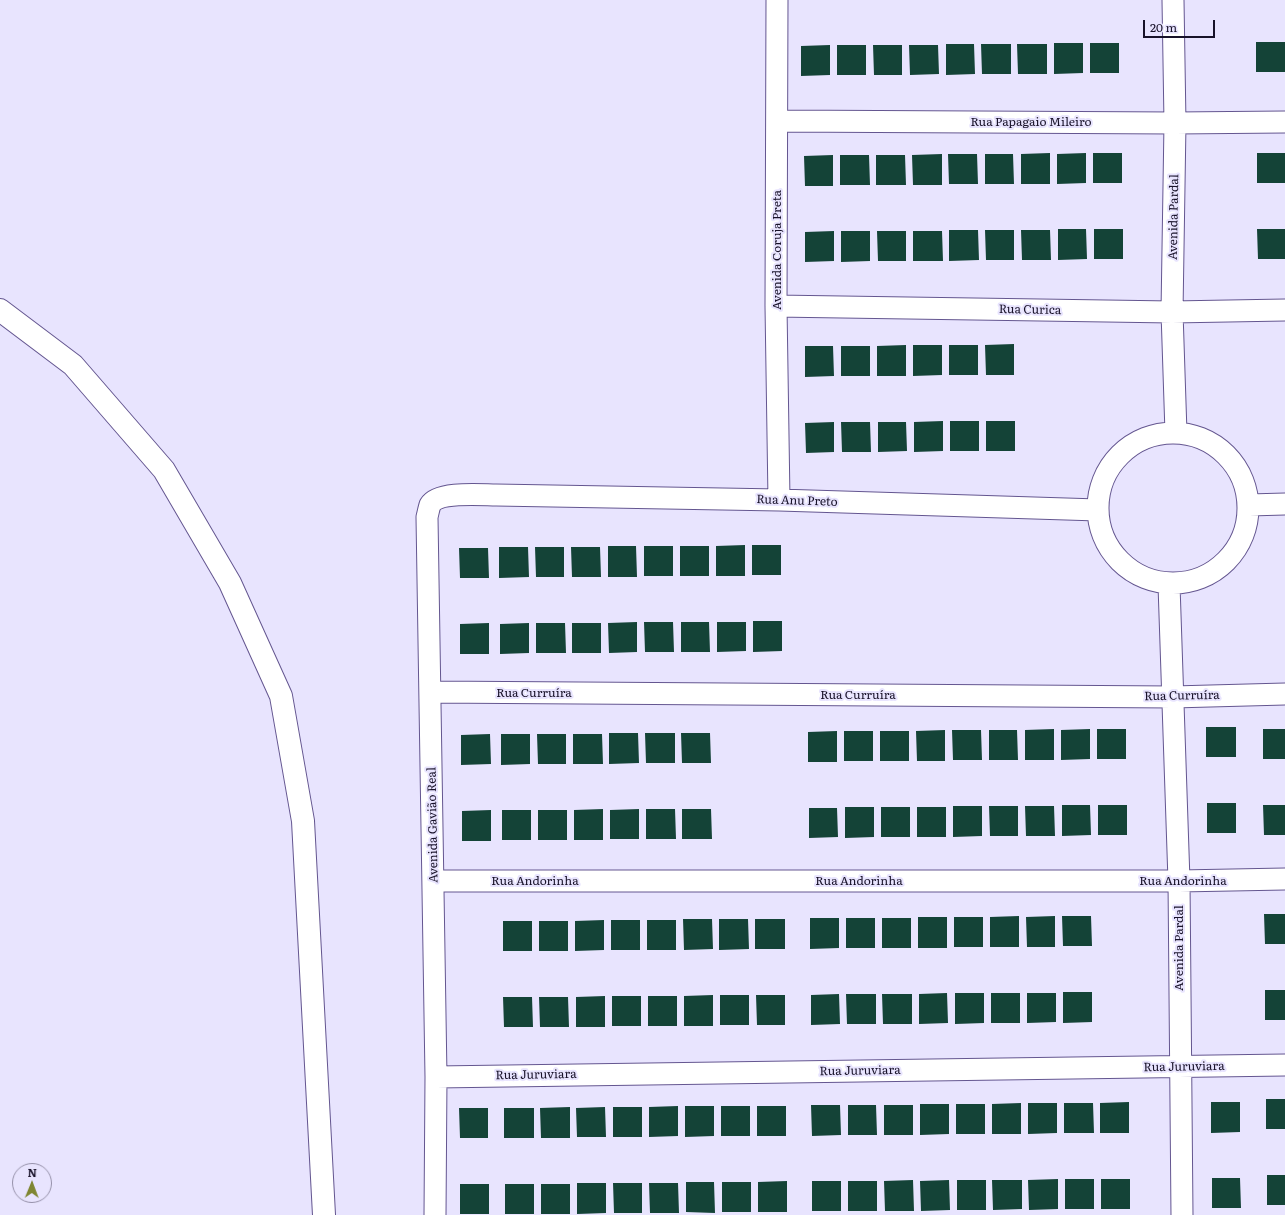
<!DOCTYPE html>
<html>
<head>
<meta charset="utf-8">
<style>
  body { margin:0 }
  #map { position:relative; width:1285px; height:1215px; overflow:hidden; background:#e8e4fe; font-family:Literata,serif }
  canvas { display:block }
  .north { position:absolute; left:12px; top:1163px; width:40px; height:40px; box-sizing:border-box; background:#e8e4fe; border:1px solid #9590a9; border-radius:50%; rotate:1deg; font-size:11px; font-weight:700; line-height:16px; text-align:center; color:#181229 }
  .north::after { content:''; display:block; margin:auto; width:14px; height:18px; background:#7f8632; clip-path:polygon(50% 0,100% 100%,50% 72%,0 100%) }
  .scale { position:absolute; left:1143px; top:20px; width:72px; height:18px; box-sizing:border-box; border:2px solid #181229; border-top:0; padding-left:5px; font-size:12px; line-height:14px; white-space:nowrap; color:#181229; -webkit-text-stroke:3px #e8e4fe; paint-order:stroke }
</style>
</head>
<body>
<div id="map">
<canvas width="1285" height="1215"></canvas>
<div class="north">N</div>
<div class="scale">20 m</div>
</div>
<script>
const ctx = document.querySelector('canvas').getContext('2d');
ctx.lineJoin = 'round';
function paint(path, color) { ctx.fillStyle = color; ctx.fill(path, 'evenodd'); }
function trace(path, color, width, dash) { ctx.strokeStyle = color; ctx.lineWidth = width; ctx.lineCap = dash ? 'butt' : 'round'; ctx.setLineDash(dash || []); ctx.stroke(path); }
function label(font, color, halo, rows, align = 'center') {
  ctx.font = font + ' Literata,serif'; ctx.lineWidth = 4; ctx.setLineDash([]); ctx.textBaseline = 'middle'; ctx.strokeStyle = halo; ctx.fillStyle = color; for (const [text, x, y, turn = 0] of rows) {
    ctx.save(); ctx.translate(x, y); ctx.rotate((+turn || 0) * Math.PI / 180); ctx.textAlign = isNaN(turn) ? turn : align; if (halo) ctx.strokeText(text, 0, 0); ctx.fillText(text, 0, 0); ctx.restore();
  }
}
paint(new Path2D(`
  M1256,42h29v30h-29z
  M1054,43h29v30l-29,1z
  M1090,43h29v30h-29z
  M946,44h28l1,30 -29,1z
  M981,44h30v30h-29z
  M1017,44h30v30h-29z
  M830,45v30l-29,1v-30z
  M837,45h29v30h-29z
  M873,45h29v30h-28z
  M909,45h29l1,29 -29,1z
  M1050,153v31h-29v-30z
  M1086,153v30l-29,1v-30z
  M1093,153h29v30h-29z
  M1257,153h28v30h-28z
  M942,154v31h-29l-1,-30z
  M948,154h29l1,30h-29z
  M985,154h28l1,30h-29z
  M833,155v31h-28l-1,-30z
  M840,155h29l1,30h-30z
  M876,155h29l1,30h-30z
  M1058,229h28l1,30 -29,1z
  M1094,229h29v30h-29z
  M1257,229h28v30h-27z
  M949,230h29l1,30 -30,1z
  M985,230h29v30h-28z
  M1021,230h29l1,30h-29z
  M834,231v30l-29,1v-30z
  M841,231h29v30l-29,1z
  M877,231h29v30h-28z
  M913,231h29l1,30h-30z
  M1014,344v31h-28l-1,-30z
  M906,345v31h-29v-30z
  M913,345h29v30l-29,1z
  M949,345h29v30h-29z
  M805,346h28l1,30 -29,1z
  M841,346h29v30h-29z
  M943,421v30l-29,1v-30z
  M950,421h29v30h-29z
  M986,421h29v30h-29z
  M834,422v30l-28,1 -1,-30z
  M841,422h29l1,30h-29z
  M878,422h28l1,29 -29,1z
  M745,545v31h-29v-30z
  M752,545h29v30h-29z
  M608,546h28l1,31h-29z
  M644,546h29v30h-29z
  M680,546h29v30h-29z
  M499,547h29l1,30 -30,1z
  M535,547h29v30h-28z
  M571,547h29l1,30h-29z
  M459,548h29l1,30h-29z
  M753,621h29v30l-29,1z
  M637,622v30l-28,1 -1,-30z
  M644,622h29l1,30h-29z
  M681,622h28l1,30h-29z
  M717,622h29v29l-29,1z
  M489,623v31h-29v-30z
  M529,623v30l-29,1v-30z
  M536,623h29l1,30h-30z
  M572,623h29v30h-29z
  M1206,727h30v30h-30z
  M1054,729v31h-29v-30z
  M1090,729v30l-29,1v-30z
  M1097,729h29v30h-29z
  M1263,729h22v30h-22z
  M945,730v31h-28l-1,-30z
  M952,730h29l1,30h-29z
  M989,730h28l1,30h-29z
  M837,731v31h-29v-30z
  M844,731h29v30h-29z
  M880,731h29v30h-29z
  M609,733h29l1,30 -30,1z
  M645,733h30v30h-29z
  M681,733h29l1,30h-29z
  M490,734l1,30 -30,1v-30z
  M501,734h29v30l-29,1z
  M537,734h29v30h-28z
  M573,734h29l1,30h-30z
  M1207,803h29v30h-29z
  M1062,805h28l1,30 -29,1z
  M1098,805h29v30h-29z
  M1263,805h22v30h-21z
  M953,806h29v30l-29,1z
  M989,806h29v30h-28z
  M1025,806h29l1,30h-29z
  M845,807h29v30l-29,1z
  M881,807h29v30h-29z
  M917,807h29v30h-29z
  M809,808h28l1,29 -29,1z
  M603,809v31h-29v-30z
  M639,809v30h-29v-29z
  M646,809h29l1,30h-30z
  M682,809h29l1,30h-30z
  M491,810v31h-29v-30z
  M502,810h29v30h-29z
  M538,810h29v30h-29z
  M1264,914h21v30h-20z
  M1019,916v31h-29v-30z
  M1055,916v31h-28l-1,-30z
  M1062,916h29l1,30h-29z
  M918,917h29v31h-29z
  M954,917h29v30h-29z
  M810,918h29v30l-29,1z
  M846,918h29v30h-29z
  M882,918h29v30h-29z
  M683,919h29l1,30 -29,1z
  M719,919h29l1,30 -30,1z
  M755,919h30v30h-30z
  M604,920v30l-29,1v-30z
  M611,920h29v30h-29z
  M647,920h29v30h-29z
  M503,921h29v30h-29z
  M539,921h29v30h-29z
  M1265,990h20v30h-20z
  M1063,992h29v30l-29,1z
  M947,993l1,30 -29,1v-30z
  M955,993h29v30l-29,1z
  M991,993h29v30h-29z
  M1027,993h29v29l-29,1z
  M839,994l1,30 -29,1v-30z
  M846,994h30v30h-29z
  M882,994h30v30h-29z
  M713,995v31h-29v-30z
  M720,995h29v30h-29z
  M756,995h29v30h-28z
  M605,996v31h-29v-30z
  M612,996h29v30h-29z
  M648,996h29v30h-29z
  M503,997h29l1,30h-29z
  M539,997h29l1,30h-29z
  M1266,1099h19v30h-19z
  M1129,1102v31h-29v-30z
  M1211,1102h29v30l-29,1z
  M1021,1103v31h-29v-30z
  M1028,1103h29v30l-29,1z
  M1064,1103h29l1,30h-30z
  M920,1104h29v30l-29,1z
  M956,1104h29v30h-29z
  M811,1105h29l1,30 -29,1z
  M848,1105h28l1,30h-29z
  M884,1105h29v30h-29z
  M678,1106v30l-29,1v-30z
  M685,1106h29v30l-29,1z
  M721,1106h29v30h-29z
  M757,1106h29v30h-29z
  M570,1107v31h-29l-1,-30z
  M605,1107l1,30h-29l-1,-29z
  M613,1107h29v30h-29z
  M459,1108h29v30h-28z
  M504,1108h30v30h-30z
  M1267,1175h18v30h-18z
  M1212,1178h28l1,30h-29z
  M1058,1179v30l-29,1 -1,-30z
  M1065,1179h29v30h-29z
  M1101,1179h29v30h-29z
  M913,1180l1,31h-29l-1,-30z
  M949,1180l1,30 -29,1 -1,-30z
  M957,1180h29v30h-29z
  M992,1180h30v29l-29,1z
  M787,1181v31h-29v-30z
  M812,1181h29v30h-29z
  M848,1181h29v30h-29z
  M686,1182h28l1,31 -29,-1z
  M722,1182h29v30h-29z
  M577,1183h29v30l-29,1z
  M613,1183h29v30h-28z
  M649,1183h29l1,30h-29z
  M460,1184h29v30h-29z
  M505,1184h29v30h-29z
  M541,1184h29v30h-29z`), '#144337');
const street = new Path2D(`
  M777,0l-1,306 3,194
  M1173,0l2,123 -3,189 4,121
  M778,121l397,2 110,-1
  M776,306l396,6 113,-2
  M1098 508a75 75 0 1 1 150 0a75 75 0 1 1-150 0Z
  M1249,505l36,-1
  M1169,585l10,296 3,334
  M431,692l742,5 112,-3
  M434,881h745l106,-2
  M436,1077l849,-12
  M435,1215l1,-138 -9,-560c1,-4 2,-9 3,-12 8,-14 52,-10 66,-10l283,5 319,10`);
const secondary = new Path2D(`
  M0,310l73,55 91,105 66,113 51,113 22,125 21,394`);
trace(street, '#645690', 23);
trace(secondary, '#645690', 24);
trace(street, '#fff', 21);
trace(secondary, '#fff', 22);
label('12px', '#181229', '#e8e4fe', [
  ["Rua Papagaio Mileiro",1031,122],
  ["Avenida Pardal",1174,217,-89],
  ["Avenida Coruja Preta",777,250,-90],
  ["Rua Curica",1030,310,1],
  ["Rua Anu Preto",797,501,2],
  ["Rua Curruíra",534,693],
  ["Rua Curruíra",858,695],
  ["Rua Curruíra",1182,696,-1],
  ["Avenida Gavião Real",433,825,-91],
  ["Rua Andorinha",535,881],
  ["Rua Andorinha",859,881],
  ["Rua Andorinha",1183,881],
  ["Avenida Pardal",1179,948,-90],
  ["Rua Juruviara",1184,1067,-1],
  ["Rua Juruviara",860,1071,-1],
  ["Rua Juruviara",536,1075,-1]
]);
</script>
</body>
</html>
